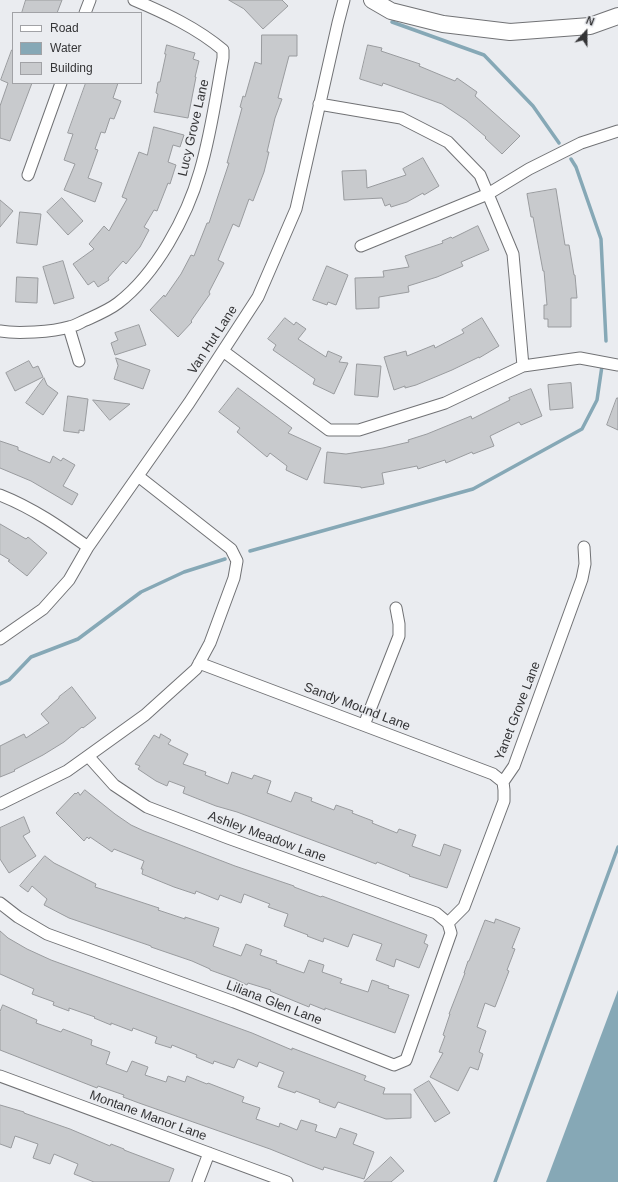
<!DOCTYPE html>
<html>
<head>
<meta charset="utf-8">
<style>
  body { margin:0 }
  #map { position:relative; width:618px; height:1182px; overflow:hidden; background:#eaecf0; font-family:Arial,sans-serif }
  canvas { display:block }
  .legend { position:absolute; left:12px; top:12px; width:130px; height:72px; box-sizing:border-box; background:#eaecf0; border:1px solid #a1a2a6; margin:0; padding:5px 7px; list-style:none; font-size:12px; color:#343436 }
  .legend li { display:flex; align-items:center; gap:8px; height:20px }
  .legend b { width:20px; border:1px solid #a1a2a6 }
  .north { position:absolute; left:566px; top:12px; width:40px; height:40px; -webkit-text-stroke:3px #eaecf0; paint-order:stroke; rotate:21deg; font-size:11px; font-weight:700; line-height:16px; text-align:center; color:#343436 }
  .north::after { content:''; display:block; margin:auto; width:14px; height:18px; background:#343436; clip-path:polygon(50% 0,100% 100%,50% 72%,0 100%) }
</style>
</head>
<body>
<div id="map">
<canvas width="618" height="1182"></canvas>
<ul class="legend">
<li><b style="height:5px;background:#fff"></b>Road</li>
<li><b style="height:11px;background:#86a8b6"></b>Water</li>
<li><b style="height:11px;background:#c8cacd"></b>Building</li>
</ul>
<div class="north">N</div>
</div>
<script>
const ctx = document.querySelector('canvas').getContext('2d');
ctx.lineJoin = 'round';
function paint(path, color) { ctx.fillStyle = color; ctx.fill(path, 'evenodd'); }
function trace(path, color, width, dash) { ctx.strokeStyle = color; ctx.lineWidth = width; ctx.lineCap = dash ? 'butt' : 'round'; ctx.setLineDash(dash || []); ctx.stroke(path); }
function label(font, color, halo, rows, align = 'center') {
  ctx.font = font + ' Arial,sans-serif'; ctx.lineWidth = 3; ctx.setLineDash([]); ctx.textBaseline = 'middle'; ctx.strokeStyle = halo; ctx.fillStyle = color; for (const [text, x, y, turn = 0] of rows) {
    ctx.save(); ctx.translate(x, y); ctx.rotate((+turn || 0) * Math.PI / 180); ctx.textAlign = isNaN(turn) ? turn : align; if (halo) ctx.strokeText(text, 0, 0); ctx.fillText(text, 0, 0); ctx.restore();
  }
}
paint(new Path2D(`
  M618,990v192h-72z`), '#86a8b6');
trace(new Path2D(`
  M392,22l92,33 49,51 26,37
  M571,159l5,8 25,72 5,102
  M250,551l223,-62 109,-60 15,-29 5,-34
  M0,684l9,-4 22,-23 47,-18 63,-47 43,-20 41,-13
  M495,1182l123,-335`), '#86a8b6', 3.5);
const building = new Path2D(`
  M26,0h36l-5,13h-35z
  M229,0h53l6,6 -25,23 -19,-20z
  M262,35h35v21h-8l-11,42 4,1 -7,19 -8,34h2l-5,20 -11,29 -4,-2 -10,28 -6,-3 -15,36 6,3 -15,29 1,2 -19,27 1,1 -14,15 -28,-27 14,-15 1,2 16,-23 10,-19 3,1 13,-33h2l20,-60h-2l15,-55 -2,-1 3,-11 2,1 10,-35 6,2z
  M167,45l28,8 -2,6 6,2 -4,16h1l-8,41 -34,-6 4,-18 -2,-1 2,-11h2l6,-28h-1z
  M368,45l14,3 -1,3 39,13 -1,2 36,15 2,-3 20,14 -2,4 45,40 -18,18 -17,-16 1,-1 -20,-17 -24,-16 -59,-21 -1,3 -22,-7z
  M12,50h1v33h19l-22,58 -10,-3v-32l8,-23 -7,-3z
  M86,83h32l-5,15 8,3 -7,18 -4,-1 -5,15 -4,-1 -6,17 3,1 -10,28 14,5 -7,19 -31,-12 11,-26 -11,-4 9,-26 -5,-1z
  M154,127l30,8 -4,12 -7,-2 -5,17 8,3 -6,19 -2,-1 -11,28 -3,-1 -10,17 5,3 -9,17 -14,17 -3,-3 -15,17 1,2 -11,7 -4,-6 -6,4 -15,-21 21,-15 -5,-5 15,-18 5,5 18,-32 -5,-2 17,-45 8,3z
  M423,158l16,28 -15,9 -1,-2 -16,9 -16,5 -1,-3 -5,2 -3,-8 -38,2 -2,-29 24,-1 1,18 39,-13 -3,-6z
  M556,189l9,56h4l5,30h1l2,23h-6v29h-23v-8h-4v-14h3l-3,-34h-1l-10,-54h-2l-4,-23z
  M62,198l21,23 -15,14 -21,-23z
  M0,200l13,11 -13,16z
  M20,212l21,2 -4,31 -20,-2z
  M478,226l11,24 -28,12 2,4 -26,11 -29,9 1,6 -30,5v11l-23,1 -1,-31 29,-1 -1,-6 26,-4 -4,-11 38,-13 -1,-2 9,-4 1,1z
  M63,261l11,37 -20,6 -11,-37z
  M327,266l21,9 -12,30 -8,-3 -1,3 -14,-5z
  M17,277l21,1 -1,25 -21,-1z
  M285,318l9,7 2,-3 10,7 -8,10 28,18 2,-6 14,6 -3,5 9,1 -14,31 -21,-10 2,-5 -42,-29 3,-5 -8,-6z
  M482,318l17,28 -20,12v-1l-27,13 -36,15 -11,3v-2l-11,4 -10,-33 22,-6 1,5 27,-11 1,3 29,-15 -2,-3z
  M139,325l7,20 -31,10 -4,-12 7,-3 -3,-7z
  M116,358l34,12 -7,19 -29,-10 4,-13z
  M29,361l4,7 5,-2 5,11 -28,14 -9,-18z
  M357,364l24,2 -3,31 -23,-2z
  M44,378l3,7 11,8 -15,22 -17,-12z
  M571,383l2,25 -23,2 -2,-25z
  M238,388l54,40 -4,5 33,15 -14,32 -21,-10 1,-4 -17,-13 -3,4 -30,-25 3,-4 -21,-16z
  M531,389l11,27 -21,9 -2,-3 -29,14 4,10 -21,8 -1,-2 -26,11 -1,-3 -27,9 -1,-3 -35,7 2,11 -23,4v-1l-37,-4 3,-31 19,2 37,-6 26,-6 -1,-2 19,-6 44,-18 1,3 38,-19 -1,-2z
  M68,396l20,3 -4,32 -5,-1v3l-15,-2z
  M617,398h1v32l-11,-5z
  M93,400l37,4 -20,16z
  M0,441l18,6v3l32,13 3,-7 8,5 2,-3 12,7 -12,21 15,8 -6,11 -41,-24 -31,-13z
  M0,524l26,15 2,-2 19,16 -20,23 -19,-15 2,-1 -10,-6z
  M72,687l24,31 -13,10 -1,-1 -18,15 -21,13 -29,15 1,1 -15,6v-31l24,-12 2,4 23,-15 -8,-9 18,-16v-1z
  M161,734l10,6 -3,4 20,10 -5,10 23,8 -1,3 23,9 4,-12 20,7 2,-4 17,6 -4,12 24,9 4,-10 17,6 -1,3 23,9 2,-5 17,6 -1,2 21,8 -1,2 25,10 2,-4 17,6 -4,11 28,10 4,-12 17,6 -14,38 -38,-12 1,-1 -33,-13 -1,2 -13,-5 -126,-47 -21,-6 -33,-13 2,-6 -16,-6 -2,5 -11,-5 -18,-12 2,-3 -5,-2 19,-29 5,3z
  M85,790l30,24 16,11 13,6 91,35 59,20v1l27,10 1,-1 105,39 -3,8 4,2 -9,23 -23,-9 -2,8 -18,-7 6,-16 -29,-10 -5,13 -24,-9 -1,4 -16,-6 1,-1 -24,-9 4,-12 -20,-7 2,-3 -26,-10 -3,9 -21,-8 -2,5 -22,-9 -1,3 -21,-7 -32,-13 1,-5h-2l3,-8 -30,-12 -2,3 -22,-15 -1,2 -2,-2 -3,4 -28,-28 19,-20 1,1 2,-2 2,3z
  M24,817l6,15 -7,4 13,20 -27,17 -9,-14v-31z
  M45,856l9,7 42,21 -1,3 64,21 -1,2 27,9v-2l34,11 -6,18 28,10 5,-12 16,6 -2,5 17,6 -1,2 28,10 5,-13 15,5 -2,7 20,7 -2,4 28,9 4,-12 17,6 -1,2 21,7 -14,38 -70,-25v2l-15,-6 -1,3 -5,-2 -34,-14 1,-1 -23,-7 -1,2 -12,-6 -25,-9v-1l-18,-8 -41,-14v-1l-82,-28 -25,-13 3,-6 -15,-13 -4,6 -8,-6z
  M496,919l24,9 -8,20 3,1 -8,21 2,1 -14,36 -10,-4 -8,24 9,4 -7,21 4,2 -5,16 -8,-3 -12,24 -28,-14 13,-24 -4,-1 6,-16 -2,-1 7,-21h-1l16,-41h-1l4,-12h1l16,-41 9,3z
  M0,931l8,7 19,11 24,11 201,73 40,17v-2l74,28 -2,4 21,8 -2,6h28v24l-25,1 -48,-17 -3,6 -16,-6 1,-2 -24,-9 -1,2 -17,-6 6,-15 -25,-10 -2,5 -19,-8 -4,9 -20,-7 -1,3 -17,-7 1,-2 -25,-10 -1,3 -16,-5 2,-6 -24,-9 -1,3 -21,-8v2l-17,-7 1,-1 -26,-9v3l-16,-6 1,-3 -22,-8 2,-5 -34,-15z
  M3,1005l34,15 -1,3 25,9 2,-3 29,11 -1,5 19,7 -4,12 21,8 5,-11 16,6 -3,8 21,7 2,-6 17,6 2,-6 20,8 1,-1 36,14 -2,5 18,6 -4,11 23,8 1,-4 17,7 4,-10 16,5 -2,6 21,7 4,-10 17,6 -4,10 21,8 -10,27 -40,-12 -1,3 -16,-6 -37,-15 -131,-46 -16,-6 1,-2 -26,-9 -1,2 -97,-38v-38z
  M429,1081l21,32 -15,9 -21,-32z
  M0,1105l24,7v1l46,16 40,17 1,-2 13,5v1l50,19 -5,13h-75l-20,-8 4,-10 -24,-10 -4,10 -17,-6 5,-14 -23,-8 -4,12 -11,-4z
  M391,1157l13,14 -13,11h-27z`);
paint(building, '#c8cacd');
trace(building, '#999b9e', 1);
const street = new Path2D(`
  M85,13l5,-13
  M319,104l82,14 47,24 32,33 33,79 10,112
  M28,175l33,-92
  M361,246l127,-52 41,-25 52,-26 37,-12
  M69,328l10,33
  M0,331c16,3 53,1 69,-4 6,-1 12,-5 17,-7 11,-5 23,-10 32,-17 38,-29 69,-86 82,-132 11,-37 16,-75 23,-113v-8c-26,-22 -58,-37 -89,-50
  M223,351l106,79h30l86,-27 78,-37 57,-8 38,7
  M0,495c33,13 60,32 88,52
  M0,639l43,-30 26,-29 19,-33 101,-144 69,-106 38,-88 42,-186 6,-23
  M199,663l294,111 10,8
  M364,725l35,-89v-12l-3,-16
  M88,756l26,29 33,22 81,31 208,75 12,10
  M0,804l67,-33 21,-15 57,-41 51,-46 14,-26 24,-65 3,-17 -6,-12 -93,-73
  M0,903l18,14 29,17 187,68 160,63 12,-5 45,-127 -3,-10
  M448,923l16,-16 40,-106v-11l-1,-8 11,-16 68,-187 3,-15 -1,-17
  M0,1076l287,106
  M198,1182l11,-29`);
const secondary = new Path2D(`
  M372,0l19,11 52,13 67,8 80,-6 28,-10`);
trace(street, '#717275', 13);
trace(secondary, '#717275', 18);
trace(street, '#fff', 11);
trace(secondary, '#fff', 16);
label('13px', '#343436', '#eaecf0', [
  ["Lucy Grove Lane",194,128,-77],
  ["Van Hut Lane",213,340,-57],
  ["Sandy Mound Lane",357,707,21],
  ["Yanet Grove Lane",518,711,-69],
  ["Ashley Meadow Lane",267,837,20],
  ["Liliana Glen Lane",274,1003,21],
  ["Montane Manor Lane",148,1116,20]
]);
</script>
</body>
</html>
